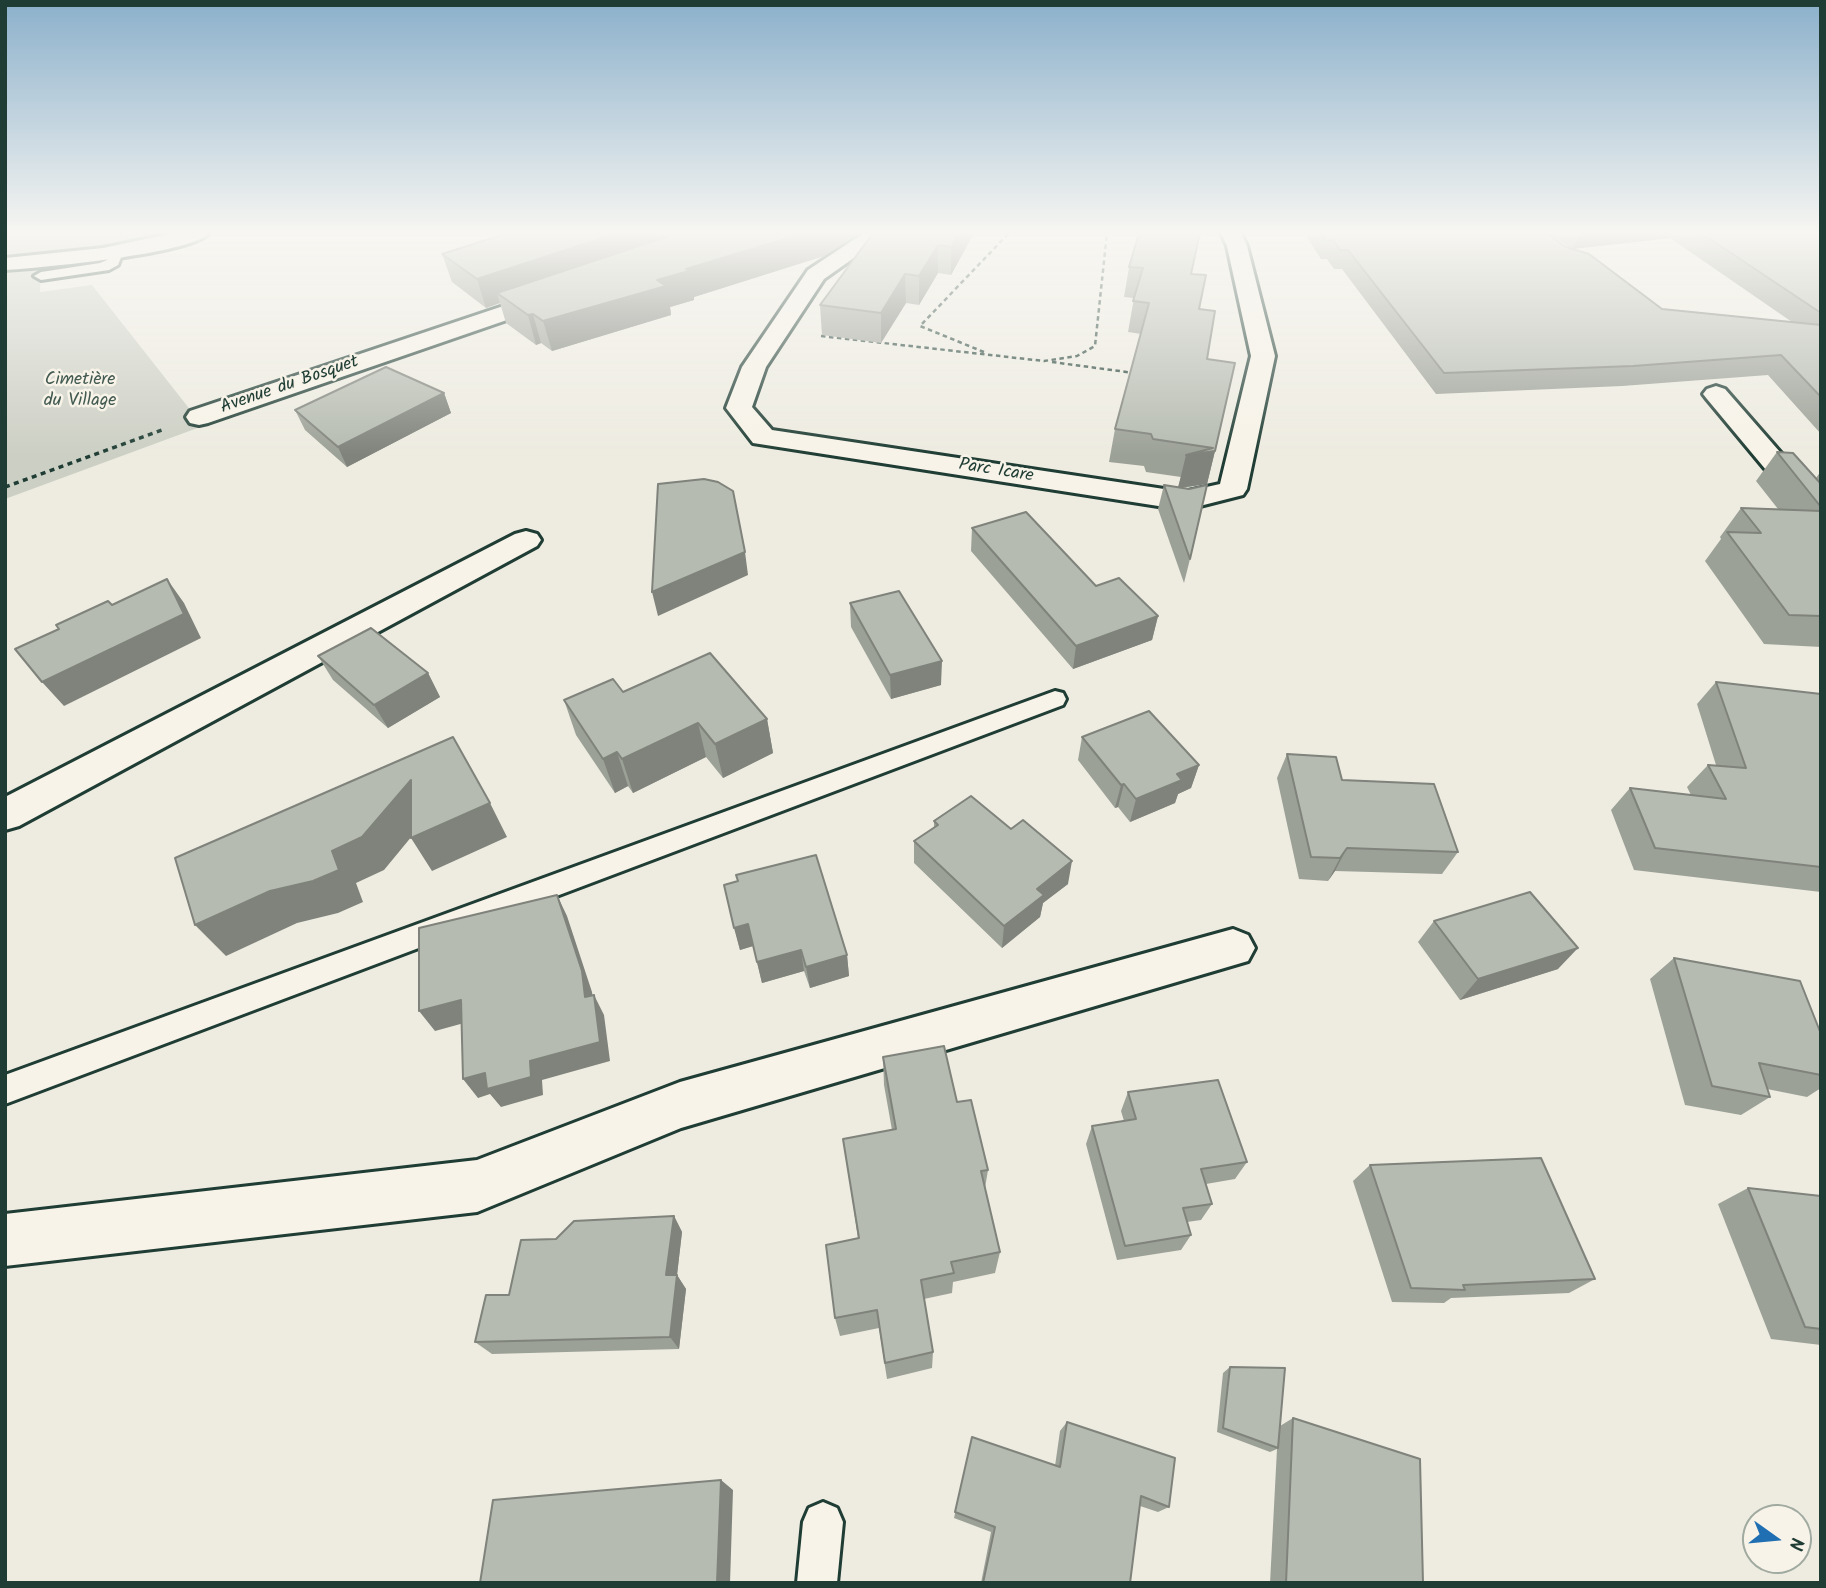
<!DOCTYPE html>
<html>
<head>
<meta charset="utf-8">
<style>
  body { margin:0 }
  #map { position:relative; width:1826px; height:1588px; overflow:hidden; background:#eeece1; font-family:Kalam,sans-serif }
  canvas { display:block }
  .frame { position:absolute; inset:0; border:7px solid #1f3d34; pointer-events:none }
  .north { position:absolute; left:1742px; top:1504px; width:70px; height:70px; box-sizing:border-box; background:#f7f3e8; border:2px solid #a1aaa0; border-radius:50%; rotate:105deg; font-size:19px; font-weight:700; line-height:28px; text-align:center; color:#1f3d34 }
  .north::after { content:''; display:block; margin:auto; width:24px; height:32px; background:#1f6fb2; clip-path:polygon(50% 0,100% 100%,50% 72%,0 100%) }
</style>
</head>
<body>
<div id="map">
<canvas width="1826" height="1588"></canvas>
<div class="frame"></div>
<div class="north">N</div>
</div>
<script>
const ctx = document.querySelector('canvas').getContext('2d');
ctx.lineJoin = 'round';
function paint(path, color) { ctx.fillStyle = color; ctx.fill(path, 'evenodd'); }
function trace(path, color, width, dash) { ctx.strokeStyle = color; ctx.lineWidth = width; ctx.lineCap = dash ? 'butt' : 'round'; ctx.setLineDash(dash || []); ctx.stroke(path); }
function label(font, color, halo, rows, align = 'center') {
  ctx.font = font + ' Kalam,sans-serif'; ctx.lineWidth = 5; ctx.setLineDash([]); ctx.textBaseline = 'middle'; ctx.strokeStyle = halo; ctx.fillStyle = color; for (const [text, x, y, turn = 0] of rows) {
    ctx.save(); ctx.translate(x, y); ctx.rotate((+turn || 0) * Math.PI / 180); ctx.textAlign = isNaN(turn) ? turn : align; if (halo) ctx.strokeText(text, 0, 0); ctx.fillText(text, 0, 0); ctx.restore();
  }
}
paint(new Path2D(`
  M5,233h186l-156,27 -30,1z
  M41,268l-1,24 52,-7 111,141 -198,73v-227z`), '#cccfc4');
const lane = new Path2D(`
  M116,248l7,4 -5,13 -9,5 -68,10 -7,-4 7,-4 59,-9 7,-3 4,-11z
  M1055,691l8,2 3,6 -3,6 -1058,399v-29z
  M823,1502l14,6 6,14 -6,61h-40l6,-61 6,-14z`);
const street = new Path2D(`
  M174,233h35c-17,21 -171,35 -204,37v-12l98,-10z
  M864,233h25l-65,46 -58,88 -14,40 20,23 412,62 36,-8 31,-128 -24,-110 -6,-13h20l6,13 28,110 -28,133 -4,6 -59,15 -431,-67 -27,-35 16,-41 66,-97z
  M554,289l8,2 3,5 -3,5 -354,122 -9,2 -9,-2 -4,-6 4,-6z
  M1716,386l9,3 96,110v28l-10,-3 -104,-125 -4,-5 4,-5z
  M526,531l11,3 4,6 -4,6 -518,280 -14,4v-33l510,-263z
  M1233,929l15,6 7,13 -7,13 -567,167 -204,84 -472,54v-52l472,-54 203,-78z`);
trace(lane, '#1f3d34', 6);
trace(street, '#1f3d34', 6);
trace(new Path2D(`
  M821,336l223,25 33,-5 18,-10 12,-113
  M984,352l-64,-26 89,-93
  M1052,362l82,11`), '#1f3d34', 2.5, [4.5, 3.5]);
trace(new Path2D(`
  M5,487l157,-57`), '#1f3d34', 3.5, [5, 4.5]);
paint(lane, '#f7f3e8');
paint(street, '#f7f3e8');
paint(new Path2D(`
  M508,233h351l-35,23 -130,41v3l-24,7 1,8 -119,36 -11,-8 -5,2 -30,-22 -6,-20 -14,5 -34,-26 -10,-28z
  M873,233h101l-23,42 -13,-2 -19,32 -13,-2 -25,40 -59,-8 -2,-30z
  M1304,233h243l19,14 6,2 -24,-16h273v201l-53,-59 -146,11 -186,8 -94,-125h-8l-7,-10h-6zM1670,238l122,84 -130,-13 -89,-60z
  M1129,267l63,7 7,35 8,50 8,92 -8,33 -25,4 8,71 -6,24 -26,-74 6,-24 14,2 3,-10 -35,-5 -2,-6 -35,-4 6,-33 26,-95 -13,-2 6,-34 -10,-1z
  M444,393l7,20 -104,54 -42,-37 -10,-20z
  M1777,452l39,26 5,-7v176l-57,-3 -59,-83 16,-22 -1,-2 21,-29 37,1 -22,-28z
  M972,528l186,88 -6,24 -79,29 -102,-118z
  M850,603l91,82 -50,14 -40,-72z
  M318,656l110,17 12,24 -52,31 -55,-48z
  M1716,682l105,12v198l-187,-22 -23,-60 19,-22 61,7 -4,-8 21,-22h8l-19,-61z
  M623,692l144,27 6,34 -50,25 -17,-21 -73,36 -5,-7 -13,7 -39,-58 -12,-35z
  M1082,737l117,28 -8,23 -13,6 -3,9 -45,19 -12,-15 -3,1 -37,-48z
  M1287,754l55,26 116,72 -16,22 -107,-3 -7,10 -29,-2 -22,-101z
  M934,821l134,63 -25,19 -3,14 -38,31 -88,-85v-22l20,-13z
  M724,885l123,70 2,21 -39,12 -6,-17 -42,12 -9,-37 -13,4z
  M1434,921l124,48 -98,31 -42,-58z
  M1674,958l147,76v54l-14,9 -40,-8 3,8 -29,18 -56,-10 -35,-126z
  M883,1057l74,45 31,68 -3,18 15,64 -5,21 -42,9 -1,11 -28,6 9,53 -1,16 -45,11 -8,-51 -39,8 -5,-18 23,-80 -11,-74 45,-34 -8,-45z
  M1128,1092l119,70 -12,17 -29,5 6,20 -11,16 -14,2 4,13 -10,15 -64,10 -31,-116 6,-18 32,-5 -3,-10z
  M1370,1165l225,114 -26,14 -118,5 -7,5 -52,-1 -39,-121z
  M1748,1188l73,8v149l-50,-6 -53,-135z
  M674,1216l8,16 -5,43 9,14 -7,60 -187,5 -17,-12 34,-47 47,-56z
  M1230,1367l50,59 13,-8 130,165h-153l7,-134 -7,3 -53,-20 6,-59z
  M1067,1422l102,85 -11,5 -18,-6 -10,77h-149l10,-51 -37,-14 18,-81 83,29 5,-35z`), '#9ca197');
paint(new Path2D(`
  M618,233h89l-210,60 3,10 -14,5 -9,-29z
  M805,233h54l-35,23 -130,41v3l-24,7 1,8 -119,36 -9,-30 143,-52z
  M959,233h15l-23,42v-28z
  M1580,233h93l-3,5 -98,11z
  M938,245v28l-19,32v-29z
  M905,274l1,29 -25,40v-30z
  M533,314l8,29 -5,2 -8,-30z
  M444,393l7,20 -104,54 -9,-20z
  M1215,451l-8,33 -29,4 8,-33z
  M745,552l3,23 -90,41 -6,-24z
  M167,579l17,24 17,35 -137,68 -22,-24z
  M1158,616l-6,24 -79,29 3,-23z
  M942,661l-1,24 -50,14 -1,-24z
  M428,673l12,24 -52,31 -14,-23z
  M767,719l6,34 -50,25 -8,-34z
  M698,723l8,34 -73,36 -11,-34z
  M617,752l11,34 -13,7 -12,-34z
  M1199,765l-8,23 -13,6 -3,9 -45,19 6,-23 41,-25z
  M411,780l20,33 -47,57 -28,13 7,19 -25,11 -41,10 -71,33 -31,-31z
  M1124,784l-6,23 -3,1 6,-23z
  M490,803l17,34 -75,34 -21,-33z
  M1347,848l-12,23 -7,10 12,-23z
  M1072,861l-4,23 -25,19 -3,14 -38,31 2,-22 33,-37z
  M557,895l10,21 25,76 3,25 -10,-20z
  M748,924l5,22 -13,4 -6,-22z
  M1578,948l-20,21 -98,31 18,-21z
  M801,950l3,21 -42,12 -5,-21z
  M847,955l2,21 -39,12 -4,-21z
  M594,995l10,20 6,46 -68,19 1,15 -42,12 -11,-13 -12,4 -15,-19 22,-6z
  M461,1000l14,20 -40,11 -16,-20z
  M674,1216l8,16 -5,43 9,14 -7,60 -9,-12 -4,-62z
  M721,1480l12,10 -3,93h-13z`), '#7f837b');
const building = new Path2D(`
  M508,233h110l-141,46 -35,-25z
  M678,233h127l-119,36 3,2 -32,9 9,6 -123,35 -10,-7 -5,1 -31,-22z
  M873,233h86l-8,14 -13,-2 -19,31 -14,-2 -24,39 -61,-8z
  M1139,233h61l-9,41 15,1 -7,34 16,2 -8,48 28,4 -20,88 -29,4 27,-7 -60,-9 -2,-5 -36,-5 34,-126 -16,-2 10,-33 -14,-1z
  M1321,233h226l19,14 23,7 73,55 159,16v72l-40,-42 -148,11 -189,7 -96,-123h-8l-7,-10 -7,1z
  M1701,233h120v80z
  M386,367l58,26 -106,54 -43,-37z
  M1777,452l16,1 28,31v23z
  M704,479l14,3 15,9 12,61 -93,40 6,-108z
  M1164,485l25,4 18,-4 -17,74z
  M1741,508l80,3v105l-32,-1 -62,-83 34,1z
  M1026,512l70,74 23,-8 39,38 -82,30 -104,-118z
  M167,579l17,35 -142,68 -27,-33 44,-20 -3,-4 52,-24 4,4z
  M899,591l43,70 -52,14 -40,-72z
  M371,628l57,45 -54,32 -56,-49z
  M710,653l57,66 -52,25 -17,-21 -76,36 -5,-7 -14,7 -39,-59 49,-21 10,13z
  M1716,682l105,12v173l-166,-19 -25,-60 96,11 -18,-34 38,3z
  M1149,711l50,54 -22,9 5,6 -46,19 -12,-15 -3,1 -39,-48z
  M453,737l37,66 -79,35v-58l-49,57 -30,14 7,19 -26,11 -43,10 -75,34 -20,-67z
  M1287,754l49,3 6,23 92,4 24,68 -111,-4 -7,10 -29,-1z
  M971,796l40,33 12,-9 49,41 -35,28 7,6 -40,31 -90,-85 24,-16 -4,-4z
  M816,855l31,100 -41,12 -5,-17 -44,12 -9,-38 -14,4 -10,-43 14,-4 -2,-6z
  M1530,892l48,56 -100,31 -44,-58z
  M557,895l25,76 3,26 9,-2 6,47 -70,19 1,16 -44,12 -2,-16 -22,6 -2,-79 -42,11v-83z
  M1674,958l126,23 21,53v41l-62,-12 11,34 -58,-11z
  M944,1046l13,56 14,-2 17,70 -7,1 19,81 -49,10 3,11 -33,7 12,72 -48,11 -8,-53 -42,8 -9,-73 33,-7 -16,-99 53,-10 -13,-72z
  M1218,1080l29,82 -46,7 11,35 -29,4 8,27 -66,11 -33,-120 44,-7 -8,-27z
  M1541,1158l54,121 -132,6 2,5 -54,-2 -41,-123z
  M1748,1188l73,8v133l-16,-2z
  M674,1216l-8,59h11l-7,62 -195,5 11,-47h23l12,-55 35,-1 18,-18z
  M1230,1367l55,1 -7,80 -55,-20z
  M1293,1418l127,41 3,124h-137z
  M1067,1422l108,36 -6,49 -28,-11 -11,87h-147l12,-56 -40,-15 17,-75 88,30z
  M721,1480l-4,103h-237l13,-83z`);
paint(building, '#b5bbb0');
trace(building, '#7f837b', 2);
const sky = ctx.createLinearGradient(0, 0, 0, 456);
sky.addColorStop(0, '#8bb0cb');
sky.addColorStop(0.51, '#f7f6f2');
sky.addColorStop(1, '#f7f6f200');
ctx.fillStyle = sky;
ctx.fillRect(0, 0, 1826, 456);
label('18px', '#425a51', '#f7f3e8', [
  ["Cimetière",80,381],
  ["du Village",80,402]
]);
label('18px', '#1f3d34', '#f7f3e8', [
  ["Avenue du Bosquet",290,386,-19],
  ["Parc Icare",996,472,9]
]);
</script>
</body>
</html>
